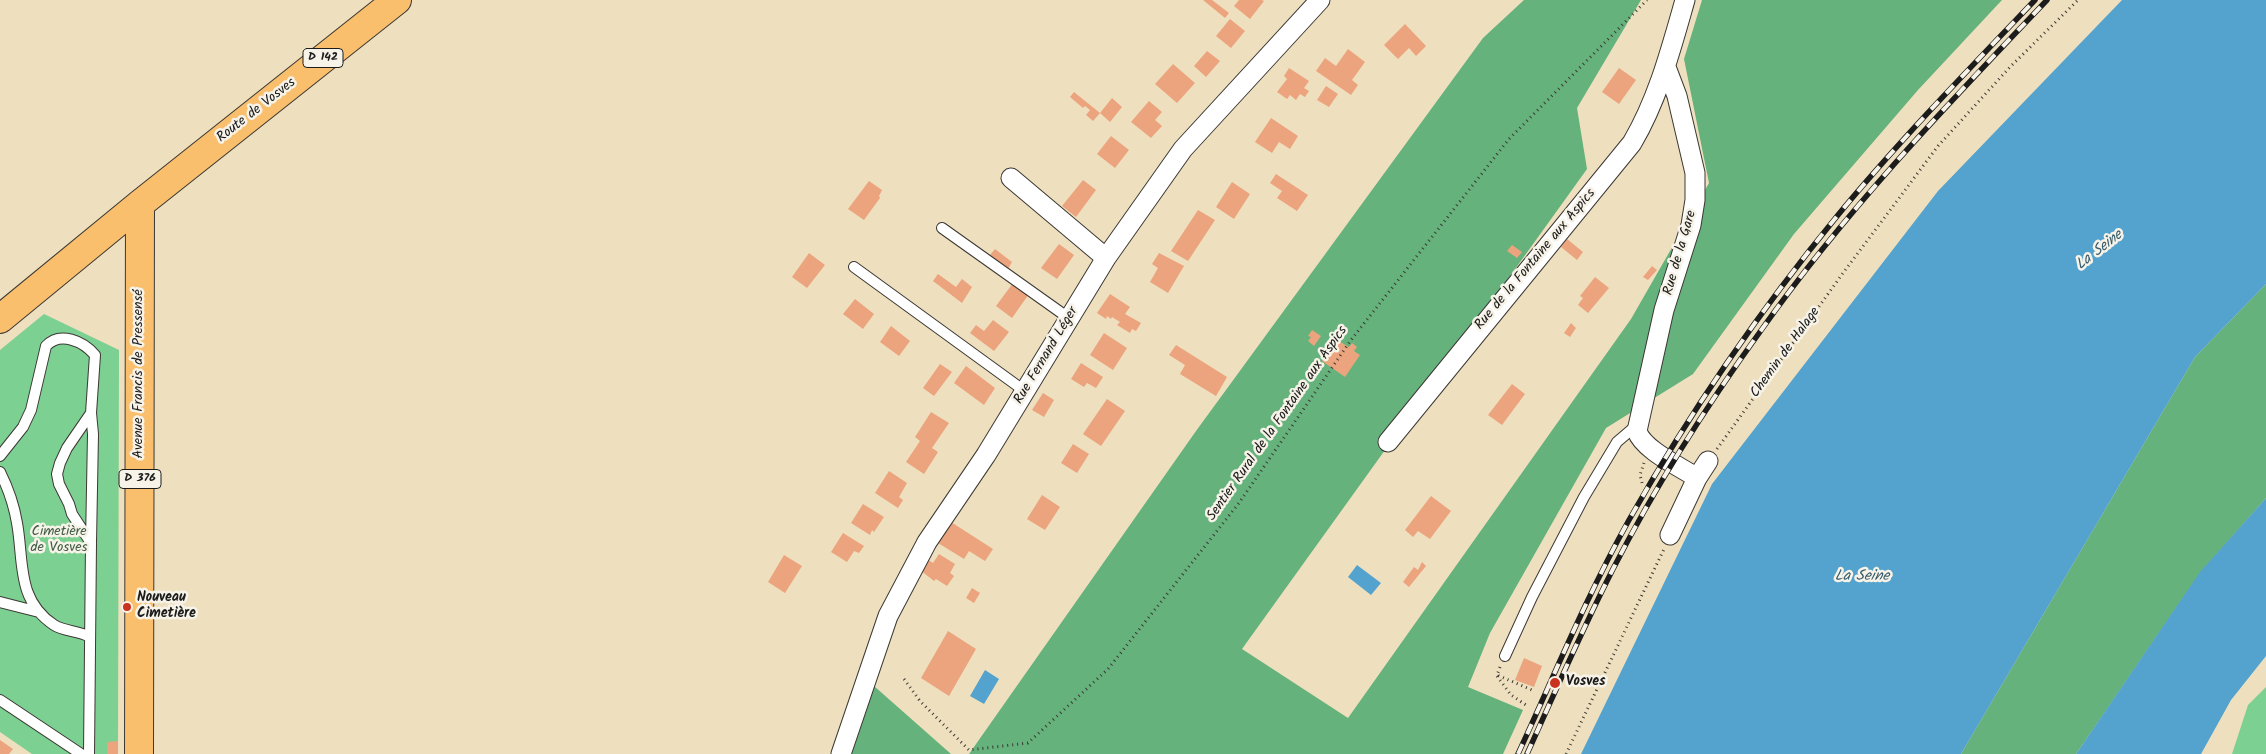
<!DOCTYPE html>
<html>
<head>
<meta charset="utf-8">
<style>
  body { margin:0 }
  canvas { display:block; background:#eedfbe }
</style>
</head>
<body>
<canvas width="2266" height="754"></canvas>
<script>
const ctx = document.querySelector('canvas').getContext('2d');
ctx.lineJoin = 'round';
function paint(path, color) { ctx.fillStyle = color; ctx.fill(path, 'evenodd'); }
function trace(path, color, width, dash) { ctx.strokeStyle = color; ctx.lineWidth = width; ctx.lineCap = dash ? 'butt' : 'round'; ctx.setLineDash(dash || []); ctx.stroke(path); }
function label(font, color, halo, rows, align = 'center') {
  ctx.font = font + ' Kalam,sans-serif'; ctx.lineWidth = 5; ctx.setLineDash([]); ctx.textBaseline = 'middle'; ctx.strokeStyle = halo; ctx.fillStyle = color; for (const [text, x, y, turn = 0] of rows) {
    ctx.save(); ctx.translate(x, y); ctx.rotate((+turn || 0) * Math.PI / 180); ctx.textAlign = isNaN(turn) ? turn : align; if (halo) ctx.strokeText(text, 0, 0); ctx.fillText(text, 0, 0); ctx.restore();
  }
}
paint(new Path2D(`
  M44,314l75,36 -1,404h-86l-32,-22v-382z
  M2266,687v67h-34l16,-49z`), '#7cd092');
paint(new Path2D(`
  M1524,0h117l-64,108 10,61 -345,480 106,69 283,-399 78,-136 -25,-124 18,-59h300l-84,90 -124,144 -101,140 -87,54 -116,205 -22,54 55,23 -20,44h-534l227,-323 287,-393z
  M2266,284v214l-66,75 -124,181h-115l234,-397z
  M874,686l77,68h-101z`), '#65b27c');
paint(new Path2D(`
  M2122,0h144v284l-71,73 -234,397h-380l131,-270 226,-293z
  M2266,498v158l-35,44 -30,54h-125l124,-182z
  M1357,565l24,18 -10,12 -23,-18z
  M985,670l14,9 -15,25 -14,-8z`), '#54a3ce');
paint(new Path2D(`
  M1203,0h9l17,13 -4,5z
  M1239,0h23l2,1 -14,18 -16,-13z
  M1230,19l15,12 -14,17 -15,-12z
  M1405,24l21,22 -10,10 -7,-8 -11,11 -14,-14z
  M1348,49l17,13 -13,18 6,5 -7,10 -35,-24 9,-13 11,8z
  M1207,51l13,10 -14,16 -12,-11z
  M1173,64l22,19 -18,20 -22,-19z
  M1289,68l20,13 -5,7 5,3 -4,6 -5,-3 -4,6 -6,-5 -3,4 -10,-7 10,-13 -3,-3z
  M1619,68l17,12 -17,24 -17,-12z
  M1326,86l12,8 -9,13 -12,-7z
  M1074,92l26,21 -7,8 -7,-6 4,-5 -5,-4 -2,2 -13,-11z
  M1112,98l10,9 -12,15 -10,-9z
  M1149,101l13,11 -7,8 7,6 -11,12 -20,-16z
  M1271,118l27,18 -8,13 -11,-7 -7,11 -17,-11z
  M1111,136l18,14 -14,18 -18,-14z
  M1276,174l32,21 -11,16 -20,-13 5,-7 -12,-8z
  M1083,180l13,10 -20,27 -14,-11z
  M869,181l13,9 -3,6 1,2 -16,22 -16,-11z
  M1232,182l18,12 -16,25 -18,-12z
  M1198,210l17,10 -27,41 -17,-10z
  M1567,239l16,13 -6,8 -16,-13z
  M1059,244l15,11 -17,24 -16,-11z
  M1512,245l10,7 -5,6 -10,-7z
  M995,249l17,13 -4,7 -18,-14z
  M809,253l16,12 -18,23 -15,-11z
  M1159,253l25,13 -16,27 -18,-11 8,-14 -6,-4z
  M1652,266l5,4 -9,10 -5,-3z
  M938,274l18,13 6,-8 10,8 -10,16 -29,-22z
  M1595,277l14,11 -21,25 -10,-8 5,-7 -3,-2z
  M1013,283l16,11 -17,24 -16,-12z
  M1110,294l20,13 -5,7 16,9 -5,8 -4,-2 -2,4 -13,-8 3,-3 -8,-5 -1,2 -4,-3 -1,3 -9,-6z
  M855,299l19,15 -11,15 -20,-15z
  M993,320l16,12 -15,19 -24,-18 6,-8 8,6z
  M1571,323l5,5 -6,9 -6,-4z
  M891,326l19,15 -11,15 -19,-14z
  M1312,330l9,6 -7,10 -6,-5 3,-4 -3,-1z
  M1104,333l23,15 -14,22 -23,-15z
  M1337,340l12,7 3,-4 5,4 -3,4 6,4 -15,22 -23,-16z
  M1176,345l51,32 -11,19 -36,-22 5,-9 -16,-10z
  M1081,363l22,14 -7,11 -9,-5 -3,4 -13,-8z
  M940,364l12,8 -18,24 -11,-8z
  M966,366l29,22 -11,17 -30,-22z
  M1512,384l13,10 -23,31 -14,-10z
  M1043,393l11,7 -10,17 -12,-7z
  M1107,399l18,12 -24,35 -18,-12z
  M931,412l18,11 -17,25 6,4 -14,22 -18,-12 14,-21 -5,-4z
  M1073,444l16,10 -12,19 -16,-10z
  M889,471l18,12 -8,14 4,3 -5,8 -23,-15z
  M1042,495l18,12 -15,23 -18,-11z
  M1431,496l20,15 -21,28 -12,-8 -5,6 -8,-7z
  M863,504l21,13 -10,15 -2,-2 -2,5 -19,-12z
  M951,522l42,27 -8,12 -16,-10 -5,8 -26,-16z
  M843,533l21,13 -5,7 -5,-2 -7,11 -16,-10z
  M939,554l16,10 -5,9 4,3 -7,10 -11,-7 -2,2 -14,-11 7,-11 6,4z
  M784,555l18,11 -17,27 -17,-11z
  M1422,562l4,4 -17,21 -6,-5 11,-15 4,3z
  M972,588l8,5 -6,10 -8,-5z
  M948,631l28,18 -27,47 -28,-18z
  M1524,658l18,8 -8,21 -19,-7z
  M0,740l13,9 -4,5h-9z
  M118,741v13h-11v-12z`), '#eba47e');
const service = new Path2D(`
  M942,228l128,91
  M854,267l172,125
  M0,456l23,-29 8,-17 15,-64c14,-15 37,-5 49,9l-4,58 -24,35 -7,15 -3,11 2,10 10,20 3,10 19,29 -2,211
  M0,472c8,16 14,33 17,51 7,38 -1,77 37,102 11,7 24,5 36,12
  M91,542l2,-108 -2,-21
  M0,602l39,10
  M1505,656l27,-59 52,-100 33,-55 21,-18
  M0,700l81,54`);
const minor = new Path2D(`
  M1666,67l11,29 18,77v27l-4,25 -27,85 -27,121c6,19 44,36 60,47
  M1011,178l95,80
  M1388,442l244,-299c26,-44 39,-94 53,-143
  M1670,535l27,-57 11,-17
  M841,754l47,-138 39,-74 59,-87 120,-197 77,-109 137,-149`);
const primary = new Path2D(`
  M0,319l140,-115 257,-204
  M139,754l1,-550`);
trace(service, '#3c3934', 12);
trace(minor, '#3c3934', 21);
trace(primary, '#3c3934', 30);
trace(new Path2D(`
  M1717,449l126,-176 95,-127 72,-79 68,-67
  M1642,483l-2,-8 4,-12
  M1500,667l-3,8 35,15
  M1497,676l14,19 15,10
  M904,679l16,22 49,49 59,-7 80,-74 131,-166 112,-163 158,-201 138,-139
  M1566,754l98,-205`), '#3c3934', 3, [1, 4]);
trace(service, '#fff', 10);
trace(minor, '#fff', 19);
trace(primary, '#f9bf6d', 28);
const rail = new Path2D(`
  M1518,754c36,-78 69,-159 111,-234 61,-108 131,-210 209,-305 62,-75 130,-145 197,-215
  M1527,754c28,-62 55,-124 86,-185 43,-84 94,-164 149,-240 84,-119 185,-224 285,-329`);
trace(rail, '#1c1c1c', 5.5);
trace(rail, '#f7f3e8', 4, [11]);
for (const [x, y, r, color] of [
  [127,607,5,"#c8321e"],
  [1555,683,6,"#c8321e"]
]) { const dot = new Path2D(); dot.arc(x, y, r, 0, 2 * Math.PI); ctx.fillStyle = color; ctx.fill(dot); trace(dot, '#f7f3e8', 2); }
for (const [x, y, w] of [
  [323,58,40],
  [140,479,42]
]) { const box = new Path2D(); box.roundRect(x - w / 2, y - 9.5, w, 19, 4); ctx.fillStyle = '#f7f3e8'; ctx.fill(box); trace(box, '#1c1c1c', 1); }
label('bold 12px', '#1c1c1c', null, [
  ["D 142",323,58],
  ["D 376",140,479]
]);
label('14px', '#1c1c1c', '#f7f3e8', [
  ["Route de Vosves",257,111,-38],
  ["Rue de la Gare",1681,253,-74],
  ["Rue de la Fontaine aux Aspics",1536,260,-50],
  ["Chemin de Halage",1786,353,-54],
  ["Rue Fernand Léger",1047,356,-59],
  ["Avenue Francis de Pressensé",140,374,-90],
  ["Sentier Rural de la Fontaine aux Aspics",1278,424,-55]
]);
label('14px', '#3e5b45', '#f7f3e8', [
  ["Cimetière",59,533],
  ["de Vosves",59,549]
]);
label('bold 14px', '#1c1c1c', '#f7f3e8', [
  ["Nouveau",137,599],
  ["Cimetière",137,615],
  ["Vosves",1566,683]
], 'left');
label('italic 15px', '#35596c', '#f7f3e8', [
  ["La Seine",2100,251,-38],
  ["La Seine",1862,577]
]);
</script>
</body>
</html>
